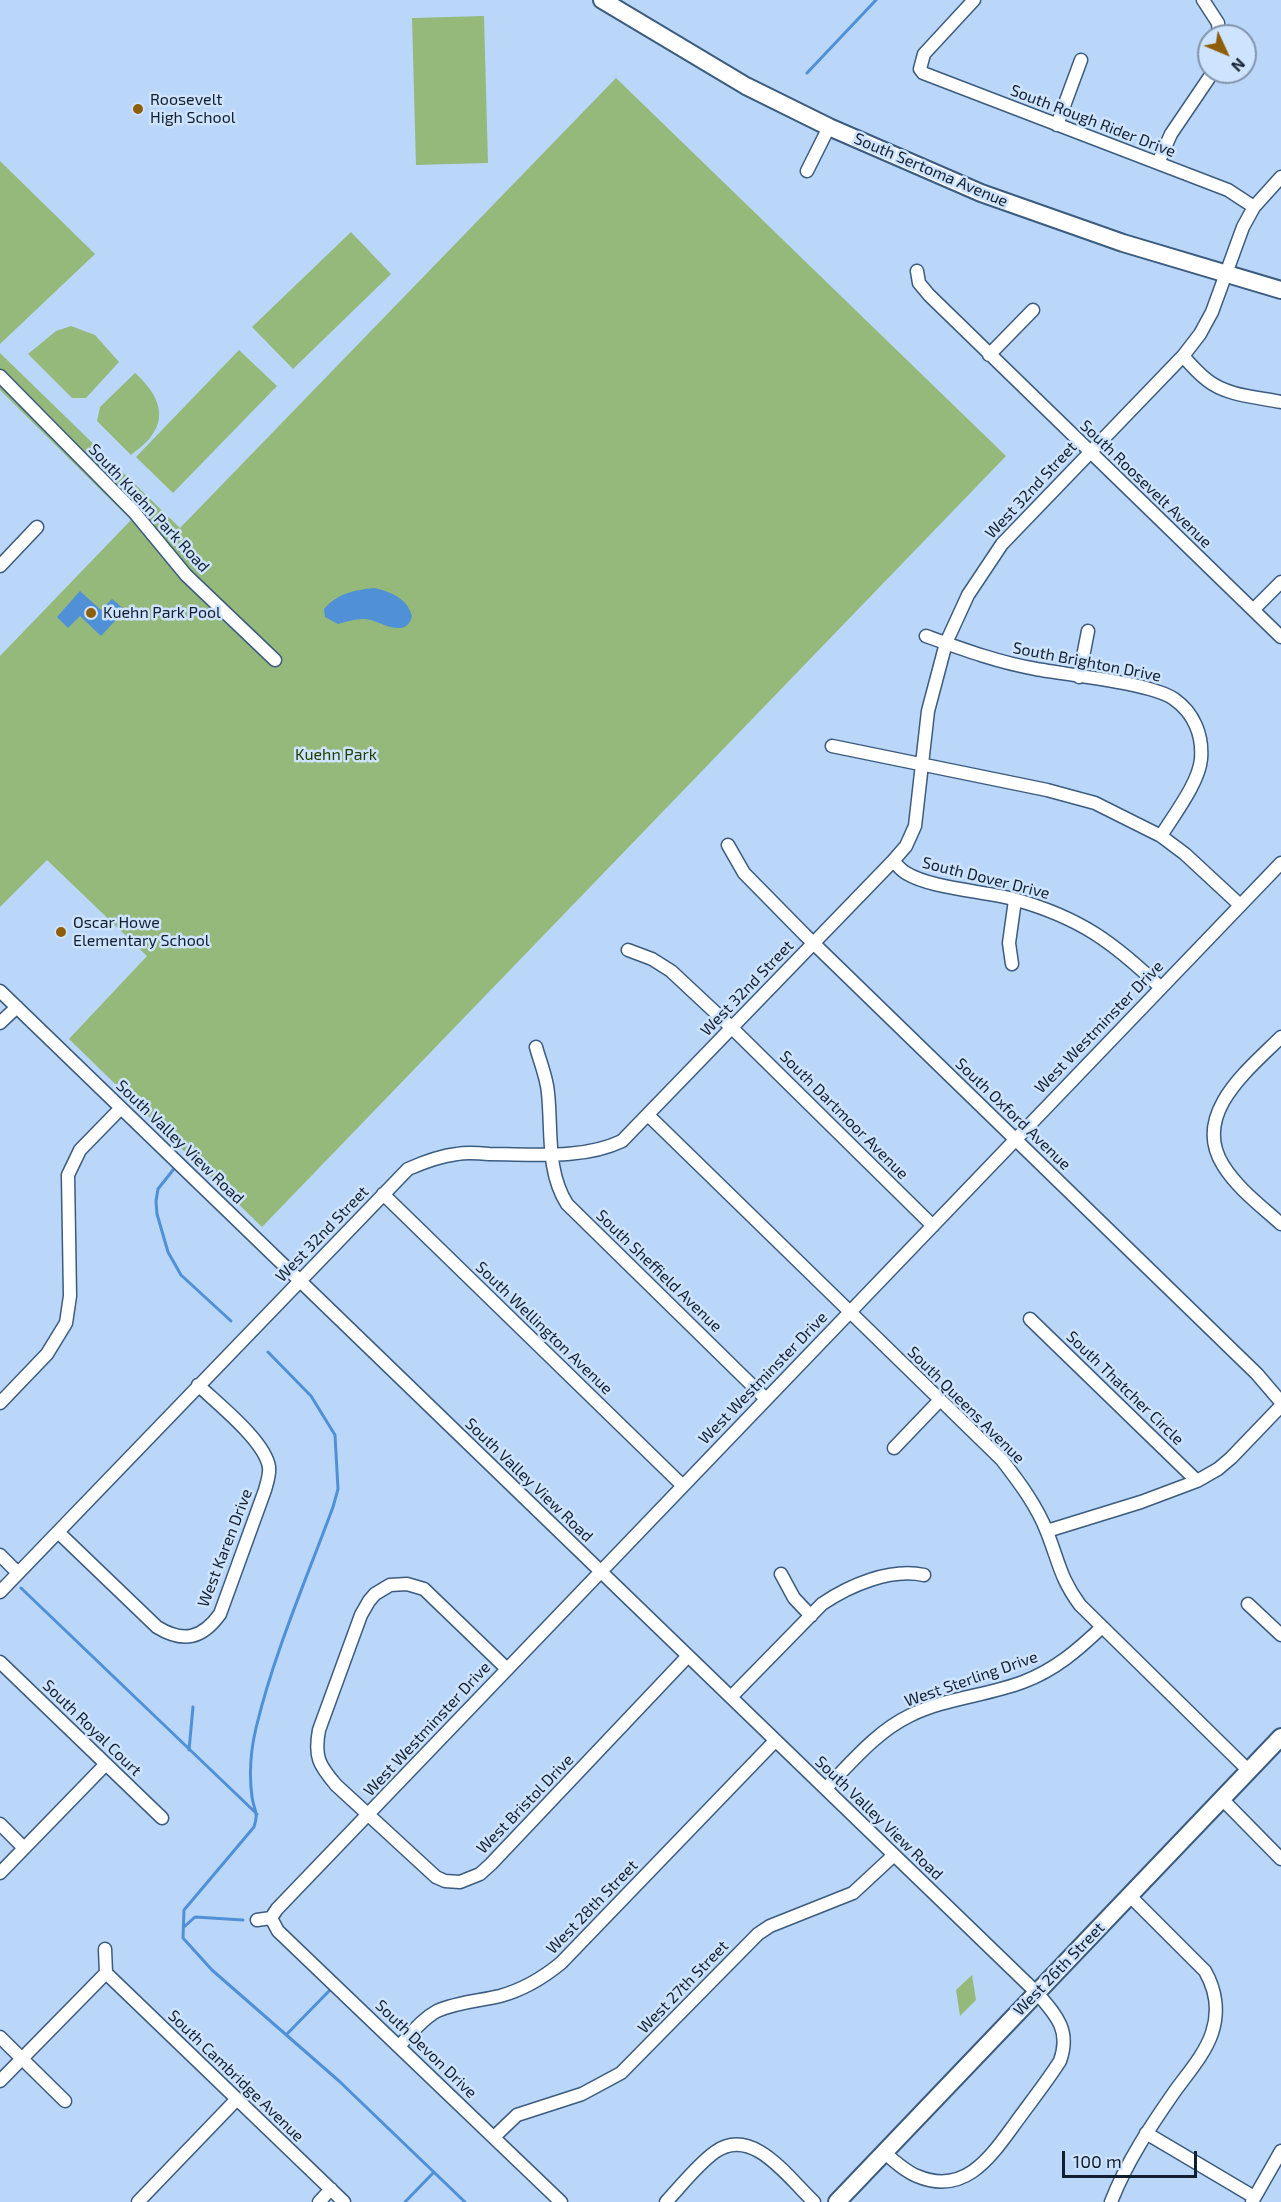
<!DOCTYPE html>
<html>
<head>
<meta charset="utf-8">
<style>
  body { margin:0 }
  #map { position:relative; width:1281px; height:2202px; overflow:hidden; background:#bad7f9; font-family:"Exo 2",sans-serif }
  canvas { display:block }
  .north { position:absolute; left:1197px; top:24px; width:60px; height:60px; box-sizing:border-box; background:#cee3fd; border:2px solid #8395aa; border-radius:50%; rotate:134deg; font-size:16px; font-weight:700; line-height:24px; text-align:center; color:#121f2e }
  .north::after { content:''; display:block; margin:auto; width:21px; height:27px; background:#8f5e0b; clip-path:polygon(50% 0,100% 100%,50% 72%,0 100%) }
  .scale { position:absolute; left:1062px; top:2151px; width:135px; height:27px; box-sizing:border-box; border:3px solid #121f2e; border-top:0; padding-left:8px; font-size:18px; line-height:21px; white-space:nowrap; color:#121f2e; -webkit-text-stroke:4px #cee3fd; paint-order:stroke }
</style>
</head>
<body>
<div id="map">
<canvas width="1281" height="2202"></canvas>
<div class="north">N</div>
<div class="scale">100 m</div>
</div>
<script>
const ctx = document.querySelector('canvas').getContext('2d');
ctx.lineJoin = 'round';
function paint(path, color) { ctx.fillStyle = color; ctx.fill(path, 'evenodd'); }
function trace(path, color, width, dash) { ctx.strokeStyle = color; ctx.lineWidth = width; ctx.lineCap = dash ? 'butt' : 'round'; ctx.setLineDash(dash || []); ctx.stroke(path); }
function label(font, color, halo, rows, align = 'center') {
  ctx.font = font + ' "Exo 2",sans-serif'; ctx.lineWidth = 5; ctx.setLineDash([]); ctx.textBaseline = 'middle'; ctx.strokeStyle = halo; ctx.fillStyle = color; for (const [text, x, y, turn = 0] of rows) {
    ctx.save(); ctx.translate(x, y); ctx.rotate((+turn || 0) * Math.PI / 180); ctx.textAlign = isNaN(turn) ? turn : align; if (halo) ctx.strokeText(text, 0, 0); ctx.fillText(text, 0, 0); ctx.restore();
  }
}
paint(new Path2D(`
  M484,16l4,147 -72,2 -4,-147z
  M616,78l390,378 -744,771 -193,-188 78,-83 -100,-96 -47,47v-251l131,-136 -131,-130v-37l180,175z
  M0,161l95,93 -95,90z
  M351,232l40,42 -98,95 -41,-42z
  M71,326l24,9 24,27 -33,36h-14l-44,-44 28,-23z
  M239,350l38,36 -104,107 -37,-36z
  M135,373c18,16 34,39 17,62 -5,8 -14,14 -21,20l-34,-34 3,-14z
  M972,1975l4,25 -16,16 -4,-26z`), '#95b97a');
paint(new Path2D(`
  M374,588c17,4 33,10 38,28 -5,22 -28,8 -41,4 -10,-3 -23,1 -33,4l-13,-7 -1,-8c14,-16 31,-19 50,-21z
  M80,591l21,19 11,-11 13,11 -24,26 -21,-20 -12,12 -11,-11z`), '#5090d7');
trace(new Path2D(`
  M807,73l69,-73
  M177,1165l-19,24 -2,12 1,13 11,38 13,23 50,46
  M268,1352l43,44 24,39 3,54 -5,18c-27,73 -59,146 -77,221 -5,21 -7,47 -4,69 2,14 7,15 2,30l-70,83 -1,28 29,32 127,111 126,121
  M21,1588l236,226
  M189,1750l4,-43
  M184,1927l11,-10 48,3
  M286,2035l43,-44
  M405,2202l29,-30`), '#5090d7', 3);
const minor = new Path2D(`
  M974,0l-50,54 -4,15 3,4 305,117 26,17
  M1203,0l15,23 1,13
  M1057,125l24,-65
  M1158,163l13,-29 42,-62
  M807,171l22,-44
  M917,271l2,12 10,12 352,342
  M989,355l44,-45
  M1183,356c7,8 15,17 24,24 20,16 50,17 74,22
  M0,376l134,136 52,63 89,85
  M0,566l37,-39
  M1253,610l28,-28
  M926,636c36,13 71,26 110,33 32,6 115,14 138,30 20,14 29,36 27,60 -2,24 -28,57 -40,77
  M1079,677l9,-46
  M832,746l215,44 48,13 66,33 24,18 55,51
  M728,845l16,28 61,62 452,439 24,28
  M893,861c4,4 8,9 13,12 26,16 80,18 111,27 63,18 96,42 143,87
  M628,950l24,9 19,12 61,57 201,198
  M1012,964l-3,-21 6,-43
  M0,991l1037,1002c19,22 34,37 23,68 -14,22 -31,43 -46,64 -24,33 -50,71 -97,51 -12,-5 -23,-15 -33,-24
  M0,1023l17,-16
  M1281,1037c-32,32 -90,77 -58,128 14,23 38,41 58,59
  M536,1047c4,15 11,31 12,46 4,37 -2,78 19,111l199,195
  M648,1115l354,345c17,22 35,46 45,72 12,30 13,46 33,73l169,166
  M383,1194l299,291
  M1030,1319l167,162
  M0,1403l47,-49 19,-31 4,-27 -2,-121 12,-25 41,-42
  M894,1448l46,-48
  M1047,1531l94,-29 56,-21 21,-12 13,-11 50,-52
  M58,1532l99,95c26,16 45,12 63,-13l45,-124c2,-8 5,-15 4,-23 -4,-26 -51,-63 -71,-82
  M0,1555l18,18
  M781,1574l13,24 17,18
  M0,1592l408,-423c16,-7 31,-13 49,-15 10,-2 21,-1 32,0 43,0 93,6 133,-13l271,-280 13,-15 9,-20 13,-115 18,-68 22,-48 34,-51 181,-188 17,-22 12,-22 31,-85 11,-20 27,-30
  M1248,1604l33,31
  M0,1662l162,156
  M506,1668l-82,-79 -17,-5 -17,1 -15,9 -6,7 -8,14 -42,115c-5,27 0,35 17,55l100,92 9,4 15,1 20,-8 11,-10 197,-208
  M731,1697l91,-93c28,-19 68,-36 102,-29
  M826,1788c25,-25 50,-56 83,-72 36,-18 77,-20 114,-34 32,-12 55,-32 79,-55
  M1222,1799l59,60
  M0,1824l24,24
  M0,1873l105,-108
  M271,1918l6,-9 1004,-1046
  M271,1918l7,13 283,271
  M257,1920l14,-2
  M106,1973l238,229
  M0,2037l65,64
  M399,2046c12,-12 23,-27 38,-35 20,-9 42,-10 63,-15 22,-6 44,-19 61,-33l214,-222
  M0,2081l106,-108 -1,-24
  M1146,2133l108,64
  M494,2137l23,-22 65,-21 39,-21 137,-139 12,-8 83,-33 41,-38
  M138,2202l99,-103
  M319,2202l12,-13
  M666,2202c15,-16 31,-37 49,-50 38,-27 74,27 99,50
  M1111,2202c16,-41 39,-75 64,-111 13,-18 30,-37 37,-58 7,-21 4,-43 -7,-62l-76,-76
  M1252,2202l29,-51`);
const major = new Path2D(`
  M602,0l144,86 83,41 152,66 142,50 158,47
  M837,2202l444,-465`);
trace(minor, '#3b5b7f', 15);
trace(major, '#3b5b7f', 20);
trace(minor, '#fff', 12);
trace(major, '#fff', 16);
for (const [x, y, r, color] of [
  [138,109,6,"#8f5e0b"],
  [91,613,6,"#8f5e0b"],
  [61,932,6,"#8f5e0b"]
]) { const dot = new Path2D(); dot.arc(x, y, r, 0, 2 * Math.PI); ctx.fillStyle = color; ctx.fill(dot); trace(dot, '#cee3fd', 2); }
label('16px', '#121f2e', '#cee3fd', [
  ["Roosevelt",150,100],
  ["High School",150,118],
  ["Kuehn Park Pool",103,613],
  ["Oscar Howe",73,923],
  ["Elementary School",73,941]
], 'left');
label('16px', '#121f2e', '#cee3fd', [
  ["South Rough Rider Drive",1093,121,21],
  ["South Sertoma Avenue",931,170,23],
  ["South Roosevelt Avenue",1146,484,44],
  ["West 32nd Street",1031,490,-47],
  ["South Kuehn Park Road",149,508,47],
  ["South Brighton Drive",1087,662,11],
  ["South Dover Drive",986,878,14],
  ["West 32nd Street",747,988,-46],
  ["West Westminster Drive",1099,1027,-46],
  ["South Oxford Avenue",1013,1114,44],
  ["South Dartmoor Avenue",844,1115,45],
  ["South Valley View Road",180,1142,44],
  ["West 32nd Street",322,1234,-46],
  ["South Sheffield Avenue",659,1271,44],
  ["South Wellington Avenue",544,1328,44],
  ["West Westminster Drive",763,1378,-46],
  ["South Thatcher Circle",1125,1388,44],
  ["South Queens Avenue",966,1405,45],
  ["South Valley View Road",529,1480,44],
  ["West Karen Drive",225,1548,-69],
  ["West Sterling Drive",971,1679,-19],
  ["South Royal Court",92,1728,44],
  ["West Westminster Drive",427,1729,-47],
  ["West Bristol Drive",525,1804,-46],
  ["South Valley View Road",879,1818,44],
  ["West 28th Street",592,1907,-46],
  ["West 26th Street",1059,1969,-46],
  ["West 27th Street",683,1987,-46],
  ["South Devon Drive",426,2049,44],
  ["South Cambridge Avenue",236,2076,44]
]);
label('16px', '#203e00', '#cee3fd', [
  ["Kuehn Park",336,755]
]);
</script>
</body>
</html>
